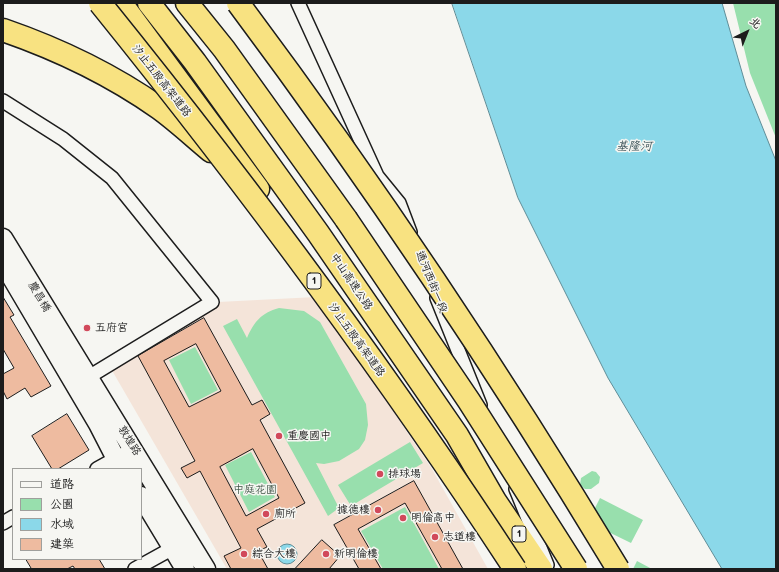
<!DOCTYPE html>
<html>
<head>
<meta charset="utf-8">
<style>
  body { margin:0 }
  #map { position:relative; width:779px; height:572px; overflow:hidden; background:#f6f6f2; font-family:"Balsamiq Sans","LXGW WenKai TC",sans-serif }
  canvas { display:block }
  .frame { position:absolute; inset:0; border:4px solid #1c1c1c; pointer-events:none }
  .legend { position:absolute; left:12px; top:468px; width:130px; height:92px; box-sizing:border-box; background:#f6f6f2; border:1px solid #9f9f9c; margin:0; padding:5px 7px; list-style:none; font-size:12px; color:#1c1c1c }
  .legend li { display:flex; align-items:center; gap:8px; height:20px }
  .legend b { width:20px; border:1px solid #9f9f9c }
  .north { position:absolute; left:727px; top:12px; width:40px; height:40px; -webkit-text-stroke:3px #f6f6f2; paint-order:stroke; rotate:43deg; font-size:11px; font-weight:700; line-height:16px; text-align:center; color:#1c1c1c }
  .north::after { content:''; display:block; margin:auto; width:14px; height:18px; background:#1c1c1c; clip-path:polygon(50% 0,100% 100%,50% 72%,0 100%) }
</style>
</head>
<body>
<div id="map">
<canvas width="779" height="572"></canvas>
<div class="frame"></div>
<ul class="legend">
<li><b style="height:5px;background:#f6f6f2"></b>道路</li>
<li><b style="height:11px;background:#98dfad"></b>公園</li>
<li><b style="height:11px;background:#8bd8e9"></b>水域</li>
<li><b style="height:11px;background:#eebba0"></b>建築</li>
</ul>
<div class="north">北</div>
</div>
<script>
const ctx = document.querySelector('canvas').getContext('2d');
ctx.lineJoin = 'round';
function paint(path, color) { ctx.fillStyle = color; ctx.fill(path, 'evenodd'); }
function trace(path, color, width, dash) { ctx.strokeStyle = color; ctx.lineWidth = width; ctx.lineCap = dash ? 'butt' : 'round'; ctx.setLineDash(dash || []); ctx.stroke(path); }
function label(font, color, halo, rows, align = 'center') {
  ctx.font = font + ' "Balsamiq Sans","LXGW WenKai TC",sans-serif'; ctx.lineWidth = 3; ctx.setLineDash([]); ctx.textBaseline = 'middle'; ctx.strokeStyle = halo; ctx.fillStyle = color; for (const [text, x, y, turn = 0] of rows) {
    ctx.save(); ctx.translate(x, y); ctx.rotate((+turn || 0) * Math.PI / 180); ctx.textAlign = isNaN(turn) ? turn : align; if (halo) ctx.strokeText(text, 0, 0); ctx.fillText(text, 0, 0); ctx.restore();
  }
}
paint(new Path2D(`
  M316,297l116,172 56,100h-261l-117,-202 108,-65z`), '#f4e4d9');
paint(new Path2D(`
  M733,3h43v135l-26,-65z
  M279,308l25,3 16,11 46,82 2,21 -3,15 -6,9 -20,12 -15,3 -8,-1 23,45 -11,8 -105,-190 14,-7 10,19c7,-16 14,-25 32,-30z
  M195,347l23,43 -27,14 -22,-44z
  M410,442l13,21 -72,43 -13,-21z
  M251,452l24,45 -26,15 -24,-47z
  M592,471l4,1 4,5 -1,6 -8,6h-6l-5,-4 1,-7z
  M600,498l43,22 -12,23 -43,-21z
  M405,507l34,62h-56l-22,-38z
  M637,561l15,8h-19z`), '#98dfad');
const water = new Path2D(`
  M452,3h270l24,83 30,75v408h-54l-114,-191 -90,-180z
  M277 554a10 10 0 1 1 20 0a10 10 0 1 1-20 0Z`);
paint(water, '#8bd8e9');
trace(water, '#5f8d97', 1);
const building = new Path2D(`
  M3,297l11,18 -4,2 41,69 -20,11 -6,-9 -18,11 -4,-8v-17l11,-6 -11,-19z
  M204,318l48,87 10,-5 8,14 -10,6 45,83 -48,26 10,18 -9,4 10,18h-37l-7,-13 17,-8 -41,-77 -13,7 -6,-10 14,-7 -57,-105zM196,344l25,47 -32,16 -25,-46zM253,449l26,49 -33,18 -26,-49z
  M67,414l22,36 -31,19h-6l-20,-33z
  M414,481l49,88h-21l-37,-66 -47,26 23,40h-22l-25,-44z
  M322,540l18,16 -11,13h-34z
  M26,559h73l6,10h-30l-2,-3 -6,3h-35z`);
paint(building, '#eebba0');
trace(building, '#1c1c1c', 1);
const street = new Path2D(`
  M298,3l79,173 22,27 11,29
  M3,101l60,38 49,39 100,124 -130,79
  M437,298l43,107
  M97,469l27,-15
  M516,489l31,76
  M3,523l10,-6
  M135,569l38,-21`);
const secondary = new Path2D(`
  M3,238l203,331
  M3,263l95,161 18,35 9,10
  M141,496l44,73`);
const highway = new Path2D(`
  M121,3l137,186
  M149,3l46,59 123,171 139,202 38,66 46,68
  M187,3l37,46 122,170
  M3,30c55,19 109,45 156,78 18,13 35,29 52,43`);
trace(street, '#1c1c1c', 16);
trace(secondary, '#1c1c1c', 21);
trace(highway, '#1c1c1c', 25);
trace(street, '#f6f6f2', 13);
trace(secondary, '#f6f6f2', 18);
trace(highway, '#f8e281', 22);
const highwayBridge = new Path2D(`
  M100,3c147,182 287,370 415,566
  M238,3c136,182 263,372 380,566
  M346,219l123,182 107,168`);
trace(highwayBridge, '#1c1c1c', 25, []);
trace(highwayBridge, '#f8e281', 22);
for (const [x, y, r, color] of [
  [87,328,4,"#d1495b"],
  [279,436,4,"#d1495b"],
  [380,474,4,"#d1495b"],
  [378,510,4,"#d1495b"],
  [266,514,4,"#d1495b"],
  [403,518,4,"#d1495b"],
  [435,537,4,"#d1495b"],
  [244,554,4,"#d1495b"],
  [326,554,4,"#d1495b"]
]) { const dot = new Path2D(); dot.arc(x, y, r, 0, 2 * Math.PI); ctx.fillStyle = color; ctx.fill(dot); trace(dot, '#f6f6f2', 1.5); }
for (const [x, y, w] of [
  [314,281,14],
  [519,534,14]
]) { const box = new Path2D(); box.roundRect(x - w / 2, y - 8, w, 16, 3); ctx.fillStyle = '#f6f6f2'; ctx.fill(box); trace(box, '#1c1c1c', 1); }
label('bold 10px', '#1c1c1c', null, [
  ["1",314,281],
  ["1",519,534]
]);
label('11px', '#1c1c1c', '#f6f6f2', [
  ["汐止五股高架道路",161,81,52],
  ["中山高速公路",351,282,56],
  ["通河西街一段",431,282,68],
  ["慶昌橋",39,297,59],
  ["汐止五股高架道路",356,340,54],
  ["敦煌路",129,441,58]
]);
label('11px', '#1c1c1c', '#f6f6f2', [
  ["五府宮",95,328],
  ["重慶國中",287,436],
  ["排球場",388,474],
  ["據德樓",370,510,"right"],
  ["廁所",274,514],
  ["明倫高中",411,518],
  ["志道樓",443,537],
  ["綜合大樓",252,554],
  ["新明倫樓",334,554]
], 'left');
label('11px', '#415648', '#f6f6f2', [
  ["中庭花園",255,490]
]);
label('italic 12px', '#3d545a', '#f6f6f2', [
  ["基隆河",634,147]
]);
</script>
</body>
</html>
